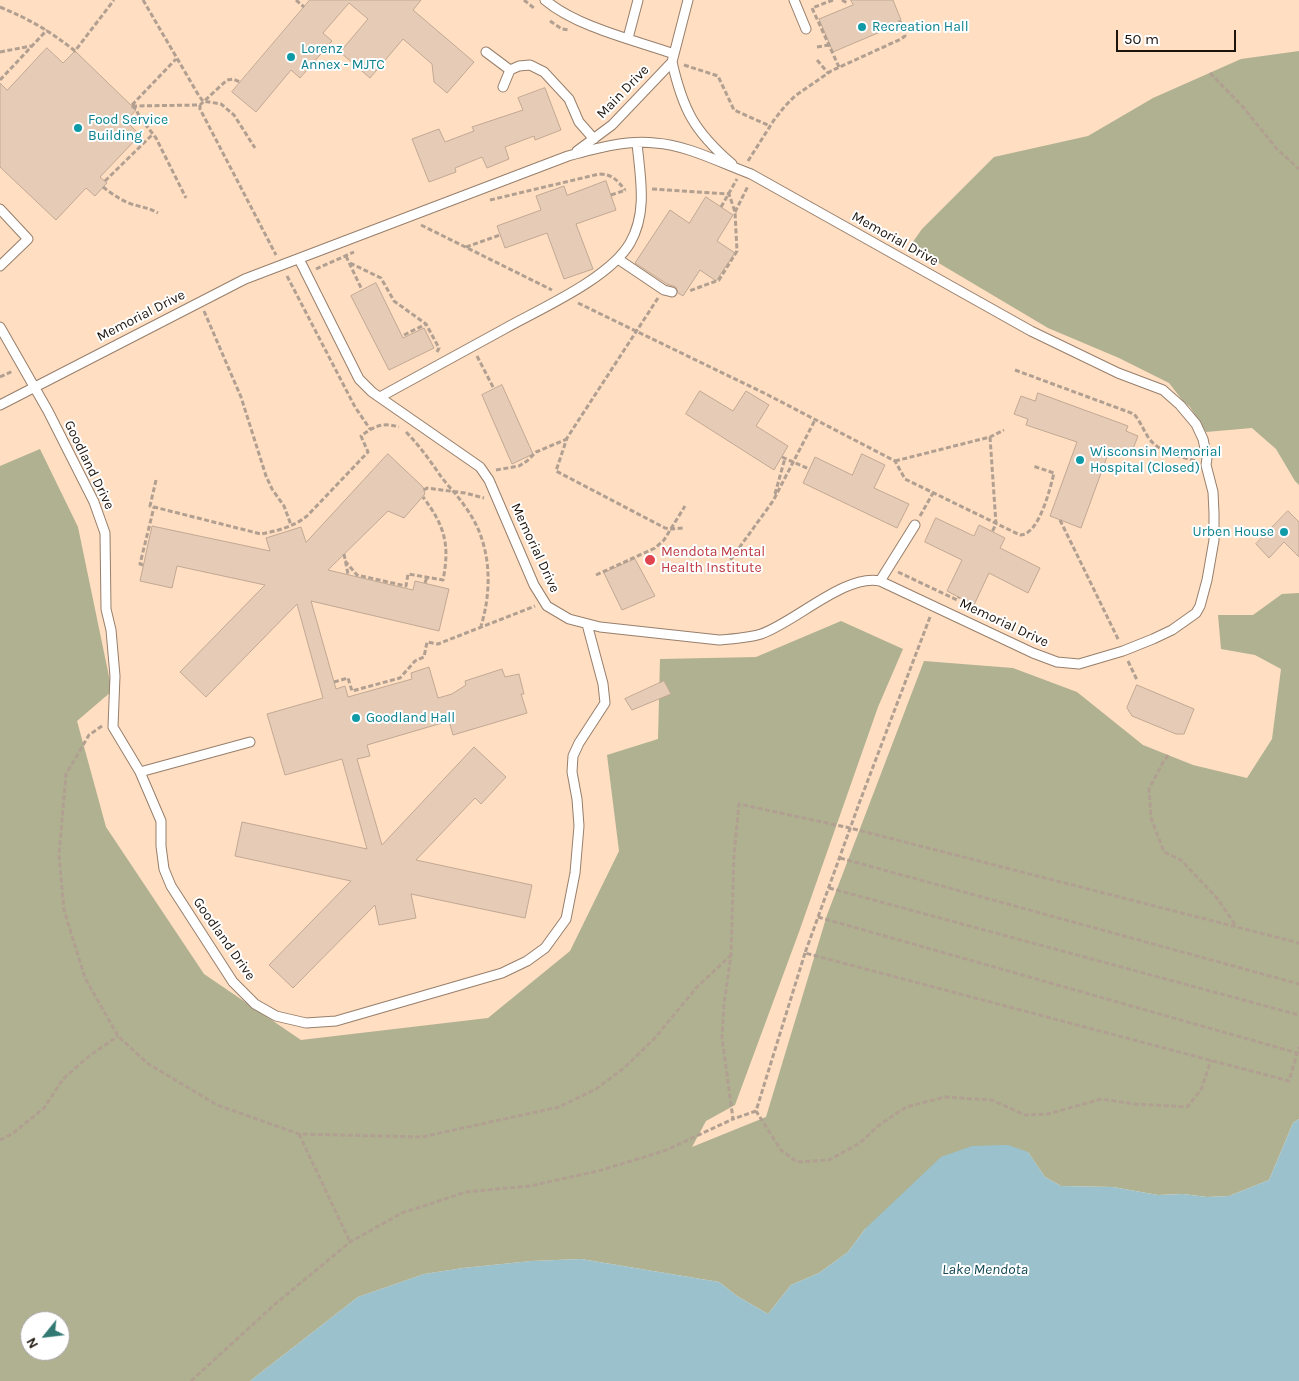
<!DOCTYPE html>
<html>
<head>
<meta charset="utf-8">
<style>
  body { margin:0 }
  #map { position:relative; width:1299px; height:1381px; overflow:hidden; background:#fee9d7; font-family:Karla,sans-serif }
  canvas { display:block }
  .north { position:absolute; left:20px; top:1311px; width:50px; height:50px; box-sizing:border-box; background:#fff; border:1px solid #a5a19e; border-radius:50%; rotate:241deg; font-size:14px; font-weight:700; line-height:20px; text-align:center; color:#1d140c }
  .north::after { content:''; display:block; margin:auto; width:18px; height:22px; background:#327973; clip-path:polygon(50% 0,100% 100%,50% 72%,0 100%) }
  .scale { position:absolute; left:1116px; top:30px; width:120px; height:22px; box-sizing:border-box; border:2px solid #1d140c; border-top:0; padding-left:6px; font-size:15px; line-height:18px; white-space:nowrap; color:#1d140c; -webkit-text-stroke:4px #fff; paint-order:stroke }
</style>
</head>
<body>
<div id="map">
<canvas width="1299" height="1381"></canvas>
<div class="north">N</div>
<div class="scale">50 m</div>
</div>
<script>
const ctx = document.querySelector('canvas').getContext('2d');
ctx.lineJoin = 'round';
function paint(path, color) { ctx.fillStyle = color; ctx.fill(path, 'evenodd'); }
function trace(path, color, width, dash) { ctx.strokeStyle = color; ctx.lineWidth = width; ctx.lineCap = dash ? 'butt' : 'round'; ctx.setLineDash(dash || []); ctx.stroke(path); }
function label(font, color, halo, rows, align = 'center') {
  ctx.font = font + ' Karla,sans-serif'; ctx.lineWidth = 4; ctx.setLineDash([]); ctx.textBaseline = 'middle'; ctx.strokeStyle = halo; ctx.fillStyle = color; for (const [text, x, y, turn = 0] of rows) {
    ctx.save(); ctx.translate(x, y); ctx.rotate((+turn || 0) * Math.PI / 180); ctx.textAlign = isNaN(turn) ? turn : align; if (halo) ctx.strokeText(text, 0, 0); ctx.fillText(text, 0, 0); ctx.restore();
  }
}
paint(new Path2D(`
  M0,0h1299v1119l-941,178 -108,84h-250zM30,1321h30v30h-30z`), '#ffdec2');
paint(new Path2D(`
  M1299,51v434l-4,-4 -19,-32 -24,-21 -46,4 -16,-25 -7,-6 -14,-18 -50,-25 -71,-30 -138,-82 12,-17 72,-72 94,-21 65,-38 88,-39z
  M40,449l38,78 34,164 -35,30 29,106 98,147 97,66 187,-22 82,-67 49,-100 -12,-96 51,-16 2,-80 96,-2 85,-36 62,28 -25,58 -79,225 -64,173 -29,16 -14,26 74,-30 61,-202 97,-254 89,7 64,24 66,53 50,20 54,13 25,-39 9,-70 -26,-14 -34,-6 -3,-34h35l29,-21 17,-1v526l-6,4 -24,57 -40,16 -22,1 -24,-3 -25,1 -45,-8 -52,-1 -16,-9 -17,-25 -163,77 -17,23 -29,21 -28,12 -23,29 -31,-18 -18,-14 -138,-23 -50,2 -68,7 -39,6 -66,23 -108,84h-250v-915zM30,1321h30v30h-30z`), '#afb191');
paint(new Path2D(`
  M1299,1119v262h-1049l108,-84 66,-23 39,-6 68,-7 50,-2 138,23 18,14 31,18 23,-29 28,-12 29,-21 17,-23 76,-72 31,-11 36,-1 20,7 17,25 16,9 52,1 45,8 25,-1 24,3 22,-1 40,-16 24,-57z`), '#9bc2cc');
const building = new Path2D(`
  M310,0h111l-8,10 61,52 -27,31 -13,-11 -2,-18 -29,-25 -33,39 -30,-26 28,-33 -19,-16 -26,30 9,8 -32,37 -9,-8 -35,42 -24,-20z
  M851,0h42l8,20 -3,1 1,3 -66,28 -14,-33 34,-14z
  M47,48l16,15 12,-12 61,59 -10,11 14,14 -40,42 7,6 -12,13 -9,-8 -30,32 -56,-53v-84l7,7z
  M545,88l16,42 -26,10 -1,-4 -29,11 4,12 -22,9 -5,-11 -27,11 1,4 -27,10 -17,-43 27,-10 6,13 29,-11 -2,-4 51,-17 -5,-12z
  M606,181l10,29 -40,14 17,45 -29,10 -17,-46 -42,15 -8,-22 44,-16 -5,-14 28,-10 3,9z
  M706,197l27,18 -16,26 18,12 -19,28 -16,-11 -17,26 -5,-3 -2,-6 -9,-3 -32,-21 35,-53 19,13z
  M376,283l27,55 21,-10 10,20 -45,22 -38,-74z
  M502,385l31,69 -21,10 -30,-69z
  M700,391l33,20 13,-20 23,14 -13,21 32,20 -14,24 -88,-56z
  M1038,393l90,33 -2,5 12,5 -7,18 -12,-5 -3,8 -8,-3 -27,74 -31,-12 27,-74 -51,-17 2,-6 -14,-5 7,-18 14,5z
  M388,454l35,33 2,7 -21,24 -16,-7 -60,59 85,20 2,-9 34,8 -10,42 -128,-30 25,88 9,-3 3,11 64,-18 -1,-6 18,-6 9,31 14,-4 14,-9 -1,-4 37,-12 3,8 14,-3 5,20h-3l6,19 -74,22 -4,-14 -82,24 3,11 -13,3 25,86 92,-98 32,30 -25,27 -6,-6 -59,62 116,25 -7,33 -114,-24 5,24 -37,7 -4,-20 -82,83 -24,-23 82,-84 -116,-25 7,-34 125,27 -25,-90 -57,16 -18,-61 56,-16 -26,-94 -91,93 -26,-25 85,-87 -88,-19 -5,22 -32,-7 12,-55 118,25 -4,-13 35,-11 5,15z
  M862,454l23,11 -11,23 35,16 -12,24 -94,-45 12,-26 37,18z
  M1288,511l11,11v35l-15,-15 -15,16 -13,-14z
  M936,518l38,18 5,-11 26,13 -5,10 40,20 -12,25 -39,-20 -15,32 -27,-14 15,-31 -37,-18z
  M635,559l20,37 -33,14 -18,-37z
  M664,681l7,13 -39,16 -7,-11z
  M1137,685l57,24 -10,25h-8l-44,-18 -5,-8z`);
paint(building, '#e6ccb6');
trace(building, '#c2a994', 1);
const service = new Path2D(`
  M545,0c32,27 89,40 129,54
  M794,0l12,29
  M628,38l10,-38
  M486,52l24,18
  M672,62c11,48 22,69 60,102
  M503,87l7,-17 9,-4 11,-1 14,7 25,27 10,23 15,17
  M577,151l35,-26 60,-63 16,-62
  M0,209l28,30 -28,27
  M618,259l46,31 8,2
  M0,327l48,84 46,91 11,31 1,76 5,21 4,46 -2,51 27,45 21,49v25l3,23 7,17 62,96 22,22 21,12 30,7 30,-2 166,-48 25,-12 18,-13 21,-29 9,-46 4,-47 -2,-27 -5,-27 1,-16 6,-13 26,-40 -2,-19 -16,-60
  M380,397c42,-23 84,-46 126,-69 36,-20 104,-50 124,-85 18,-31 10,-67 7,-100
  M0,405l245,-126 323,-123c29,-8 58,-16 87,-13 32,2 66,20 96,31l280,157 87,42 45,17 17,15 16,19 7,15 4,19 -1,7 7,27 1,21v27l-7,40 -7,26 -4,7 -24,17 -19,9 -30,12 -44,13 -22,-2 -24,-9 -153,-72c-34,-8 -86,42 -119,53 -13,4 -28,5 -42,6l-119,-13 -31,-8 -22,-13 -13,-21 -45,-105 -9,-13 -108,-75 -13,-13 -60,-120
  M880,581l35,-56
  M140,772l110,-30`);
trace(service, '#977f6b', 11);
trace(new Path2D(`
  M143,0l56,96 4,5 18,3 13,11 21,33
  M296,0l8,7
  M524,0l11,9
  M833,0l-21,8 27,59
  M842,0l5,3
  M0,7c29,12 50,24 75,44l39,-51
  M550,21l12,8 7,1
  M817,47l12,-2
  M0,52l31,-6
  M817,60l11,13
  M684,65l34,11 16,34 36,16
  M1210,73l33,34 34,42 22,20
  M0,80l47,-50
  M132,105l44,-46
  M200,105v4l76,146
  M132,106l68,-1 27,-25 6,-1 7,3
  M132,106l4,3 3,7 17,22 30,60
  M748,161l26,-41 11,-14 10,-10 36,-25 70,-32 4,-3 -5,-15
  M105,181l48,-47
  M103,187c10,8 21,15 32,18 10,3 14,3 23,8
  M652,189l77,5 6,18 2,39 -18,29 -30,11
  M611,195l15,-5
  M490,200l109,-26c13,0 18,6 26,16
  M721,207l16,-28
  M735,212l13,-26
  M421,225l131,65
  M466,247l34,-12
  M346,256l16,34
  M350,263l31,15 13,23 32,23 13,24 -2,4
  M316,269l38,-17
  M287,276l68,131 15,22
  M658,298l-91,140 -11,33 109,57 6,1 13,-1
  M578,303l188,91 129,67 10,18 115,56c19,0 30,-46 34,-62l-21,-7
  M204,311l37,86 25,79 6,13 12,17 7,19
  M404,335l22,-11
  M477,356l17,33
  M1015,370l119,44c6,7 9,15 14,23 11,16 31,19 48,24
  M0,377l13,-6
  M406,432c14,14 25,30 36,46 8,10 17,19 24,30 25,34 27,79 15,118
  M990,437l6,87 -4,8
  M782,457l27,12
  M895,461l95,-24 14,-7
  M496,470l23,-4 8,-5 9,-9 31,-13
  M156,480l-6,26 111,28c16,-3 35,-8 47,-19l60,-63 -7,-16c13,-10 22,-14 38,-9
  M424,490l3,-2 38,5 19,5
  M775,494l10,-36
  M920,516l13,-23
  M1060,520l59,121
  M344,554l4,20
  M345,561l12,14 49,11 2,-12 35,6c7,-35 2,-54 -20,-83
  M143,565l-3,-1 14,-57
  M726,566l47,-65 42,-81
  M898,572l59,28 2,-3
  M596,575l59,-27 9,-8 21,-34
  M425,583l2,-6
  M930,617l-70,184 -55,152 484,128 10,-34
  M1128,661l9,19
  M334,682l14,-4 4,13 48,-13 15,-17 9,-4 3,-15 11,2 97,-38
  M102,726l-13,9 -23,39 -7,81 5,55 21,68 33,58 29,27 70,42 82,29 123,3 137,-30 37,-18 28,-21 30,-29 42,-51 35,-33
  M1168,755l-6,9 -13,25 2,29 13,34 17,8 36,38 19,28
  M840,858l459,126
  M829,888l470,127
  M818,917l479,136
  M805,953l-49,158 25,39 16,12 32,-2 31,-17 18,-17 28,-19 39,-10 47,3 33,15 23,-1 53,-15 34,5 52,3 14,-17 10,-30
  M756,1111l-23,8 -11,-81 2,-34 7,-49 3,-101 5,-50 111,24 449,115
  M299,1134l51,108
  M0,1140l12,-6 32,-26 19,-29 26,-23 29,-20
  M191,1381l83,-76 76,-63 52,-29 64,-21 64,-6 68,-15 66,-20 69,-32`), '#b1a091', 3, [5, 2.5]);
trace(service, '#fff', 9);
for (const [x, y, r, color] of [
  [862,27,5,"#0f9aa8"],
  [291,57,5,"#0f9aa8"],
  [78,128,5,"#0f9aa8"],
  [1080,460,5,"#0f9aa8"],
  [1284,532,5,"#0f9aa8"],
  [650,560,6,"#e0444e"],
  [356,718,5,"#0f9aa8"]
]) { const dot = new Path2D(); dot.arc(x, y, r, 0, 2 * Math.PI); ctx.fillStyle = color; ctx.fill(dot); trace(dot, '#fff', 2); }
label('14px', '#0d838f', '#fff', [
  ["Recreation Hall",872,27],
  ["Lorenz",301,49],
  ["Annex - MJTC",301,65],
  ["Food Service",88,120],
  ["Building",88,136],
  ["Wisconsin Memorial",1090,452],
  ["Hospital (Closed)",1090,468],
  ["Urben House",1274,532,"right"],
  ["Goodland Hall",366,718]
], 'left');
label('14px', '#1d140c', '#fff', [
  ["Main Drive",623,92,-46],
  ["Memorial Drive",895,239,29],
  ["Memorial Drive",141,316,-27],
  ["Goodland Drive",89,465,64],
  ["Memorial Drive",535,548,65],
  ["Memorial Drive",1004,623,25],
  ["Goodland Drive",224,939,55]
]);
label('14px', '#be3a42', '#fff', [
  ["Mendota Mental",661,552],
  ["Health Institute",661,568]
], 'left');
label('italic 15px', '#124955', '#fff', [
  ["Lake Mendota",985,1270]
]);
</script>
</body>
</html>
